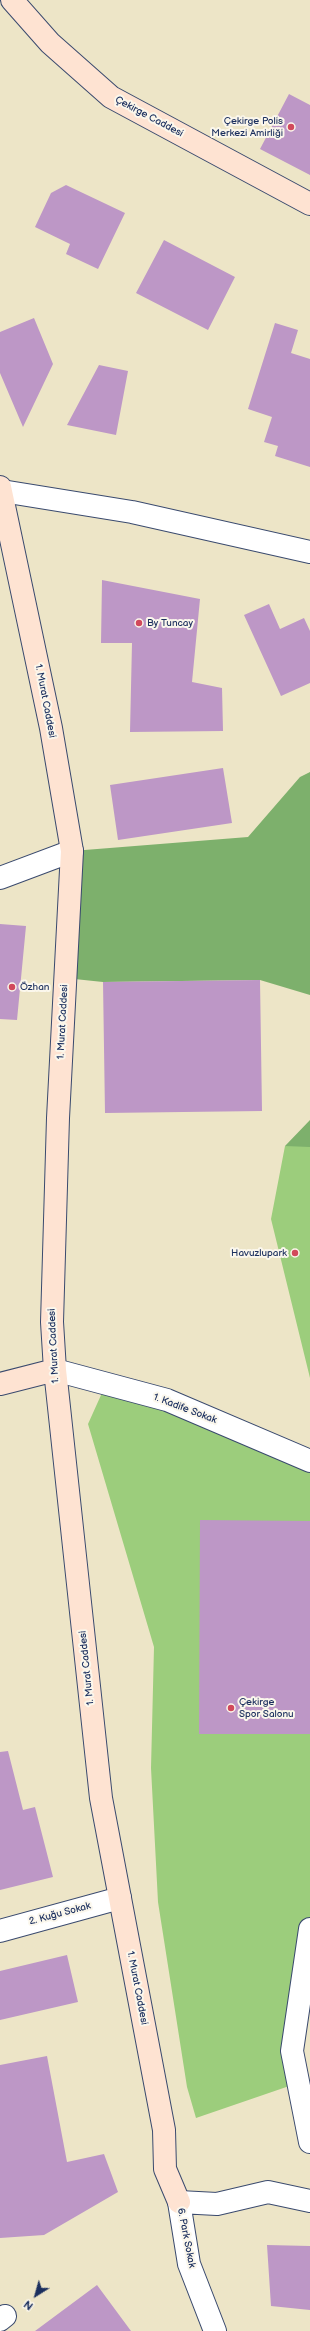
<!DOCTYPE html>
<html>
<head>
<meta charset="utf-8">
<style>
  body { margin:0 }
  #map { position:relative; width:310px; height:2331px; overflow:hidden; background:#ede5c7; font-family:"Balsamiq Sans",sans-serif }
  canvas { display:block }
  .north { position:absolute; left:16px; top:2275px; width:40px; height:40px; -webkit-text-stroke:3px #fbf7ec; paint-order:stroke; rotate:217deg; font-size:11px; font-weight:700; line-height:16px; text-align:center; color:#1b2f5e }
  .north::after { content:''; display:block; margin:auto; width:14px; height:18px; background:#1b2f5e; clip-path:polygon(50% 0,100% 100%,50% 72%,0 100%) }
</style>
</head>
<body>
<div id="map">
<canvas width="310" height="2331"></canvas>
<div class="north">N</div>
</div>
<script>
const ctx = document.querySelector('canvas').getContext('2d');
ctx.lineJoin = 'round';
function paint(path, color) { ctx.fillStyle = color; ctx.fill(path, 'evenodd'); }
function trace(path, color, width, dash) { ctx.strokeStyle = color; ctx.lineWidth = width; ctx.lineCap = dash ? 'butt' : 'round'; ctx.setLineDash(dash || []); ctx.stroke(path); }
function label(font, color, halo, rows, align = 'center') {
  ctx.font = font + ' "Balsamiq Sans",sans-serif'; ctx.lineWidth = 4; ctx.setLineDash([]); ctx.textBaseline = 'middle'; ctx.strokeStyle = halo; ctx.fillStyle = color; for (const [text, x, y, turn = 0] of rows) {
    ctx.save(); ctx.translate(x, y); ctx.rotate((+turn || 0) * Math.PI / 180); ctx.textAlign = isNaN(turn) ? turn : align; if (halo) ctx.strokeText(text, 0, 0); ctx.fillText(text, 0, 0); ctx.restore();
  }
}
paint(new Path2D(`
  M285,1146h25v232l-39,-159z
  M106,1384l204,77v468l-12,154 -102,35 -9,-31 -29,-185 -7,-134 3,-121 -66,-223z`), '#9ccd7c');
paint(new Path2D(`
  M310,772v223l-50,-15 -157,2 -38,-4 7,-127 176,-14 52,-60z
  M310,1120v27l-25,-1z`), '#7db06c');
paint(new Path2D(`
  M289,94l21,11v70l-50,-26z
  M66,185l59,28 -27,56 -32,-15 4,-10 -35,-17 16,-34z
  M164,240l71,37 -27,53 -72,-37z
  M34,318l19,46 -30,63 -23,-54v-41z
  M275,323l23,7 -7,23 19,6v108l-35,-11 3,-10 -14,-4 8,-25 -24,-8z
  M99,365l29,6 -12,64 -49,-10z
  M102,580l98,19 -8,83 30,6 1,43 -93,1 2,-89h-31z
  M269,604l11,25 24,-11 6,13v52l-29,13 -37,-81z
  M223,768l9,55 -114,17 -8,-55z
  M0,924l26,2 -9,94 -17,-1z
  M260,980l2,131 -157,2 -2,-131z
  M200,1520l110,1v213h-111z
  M8,1751l15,59 12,-3 18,70 -53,13v-138z
  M67,1955l11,47 -78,18v-49z
  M47,2056l20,106 37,-8 14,38 -74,43 -44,3v-173z
  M267,2245l43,1v64l-39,-4z
  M97,2285l34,46h-96z`), '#bd97c6');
const street = new Path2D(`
  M2,491l130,21 178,40
  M0,878l72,-27
  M55,1370l112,30 143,61
  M310,1929l-18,122 18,91
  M0,1931l120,-33
  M0,2320l5,-4
  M215,2331l-26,-67 -10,-62 38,2 51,-12 42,9`);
const secondary = new Path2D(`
  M12,0l38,43 61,54 199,107
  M0,487l51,241 21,123 -14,267 -6,204 3,48 46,428 63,332 1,39 14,33
  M0,1384l55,-14`);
trace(street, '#3a4a6e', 24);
trace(secondary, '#3a4a6e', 24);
trace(street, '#fff', 22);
trace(secondary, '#fee3d2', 22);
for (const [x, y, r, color] of [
  [291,127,4,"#d1495b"],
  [139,623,4,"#d1495b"],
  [12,987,4,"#d1495b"],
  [295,1253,4,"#d1495b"],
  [231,1708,4,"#d1495b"]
]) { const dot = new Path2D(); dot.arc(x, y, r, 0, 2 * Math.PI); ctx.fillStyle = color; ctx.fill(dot); trace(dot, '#fbf7ec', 1.5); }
label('10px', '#1b2f5e', '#fbf7ec', [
  ["Çekirge Caddesi",149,117,28],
  ["1. Murat Caddesi",45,701,79],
  ["1. Murat Caddesi",63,1022,-87],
  ["1. Murat Caddesi",54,1346,-93],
  ["1. Kadife Sokak",185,1409,21],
  ["1. Murat Caddesi",87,1668,-96],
  ["2. Kuğu Sokak",60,1914,-15],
  ["1. Murat Caddesi",137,1988,79],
  ["6. Park Sokak",186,2238,79]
]);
label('10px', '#1b2f5e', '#fbf7ec', [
  ["Çekirge Polis",283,121,"right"],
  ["Merkezi Amirliği",283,133,"right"],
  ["By Tuncay",147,623],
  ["Özhan",20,987],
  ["Havuzlupark",287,1253,"right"],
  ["Çekirge",239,1702],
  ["Spor Salonu",239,1714]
], 'left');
</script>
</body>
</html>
